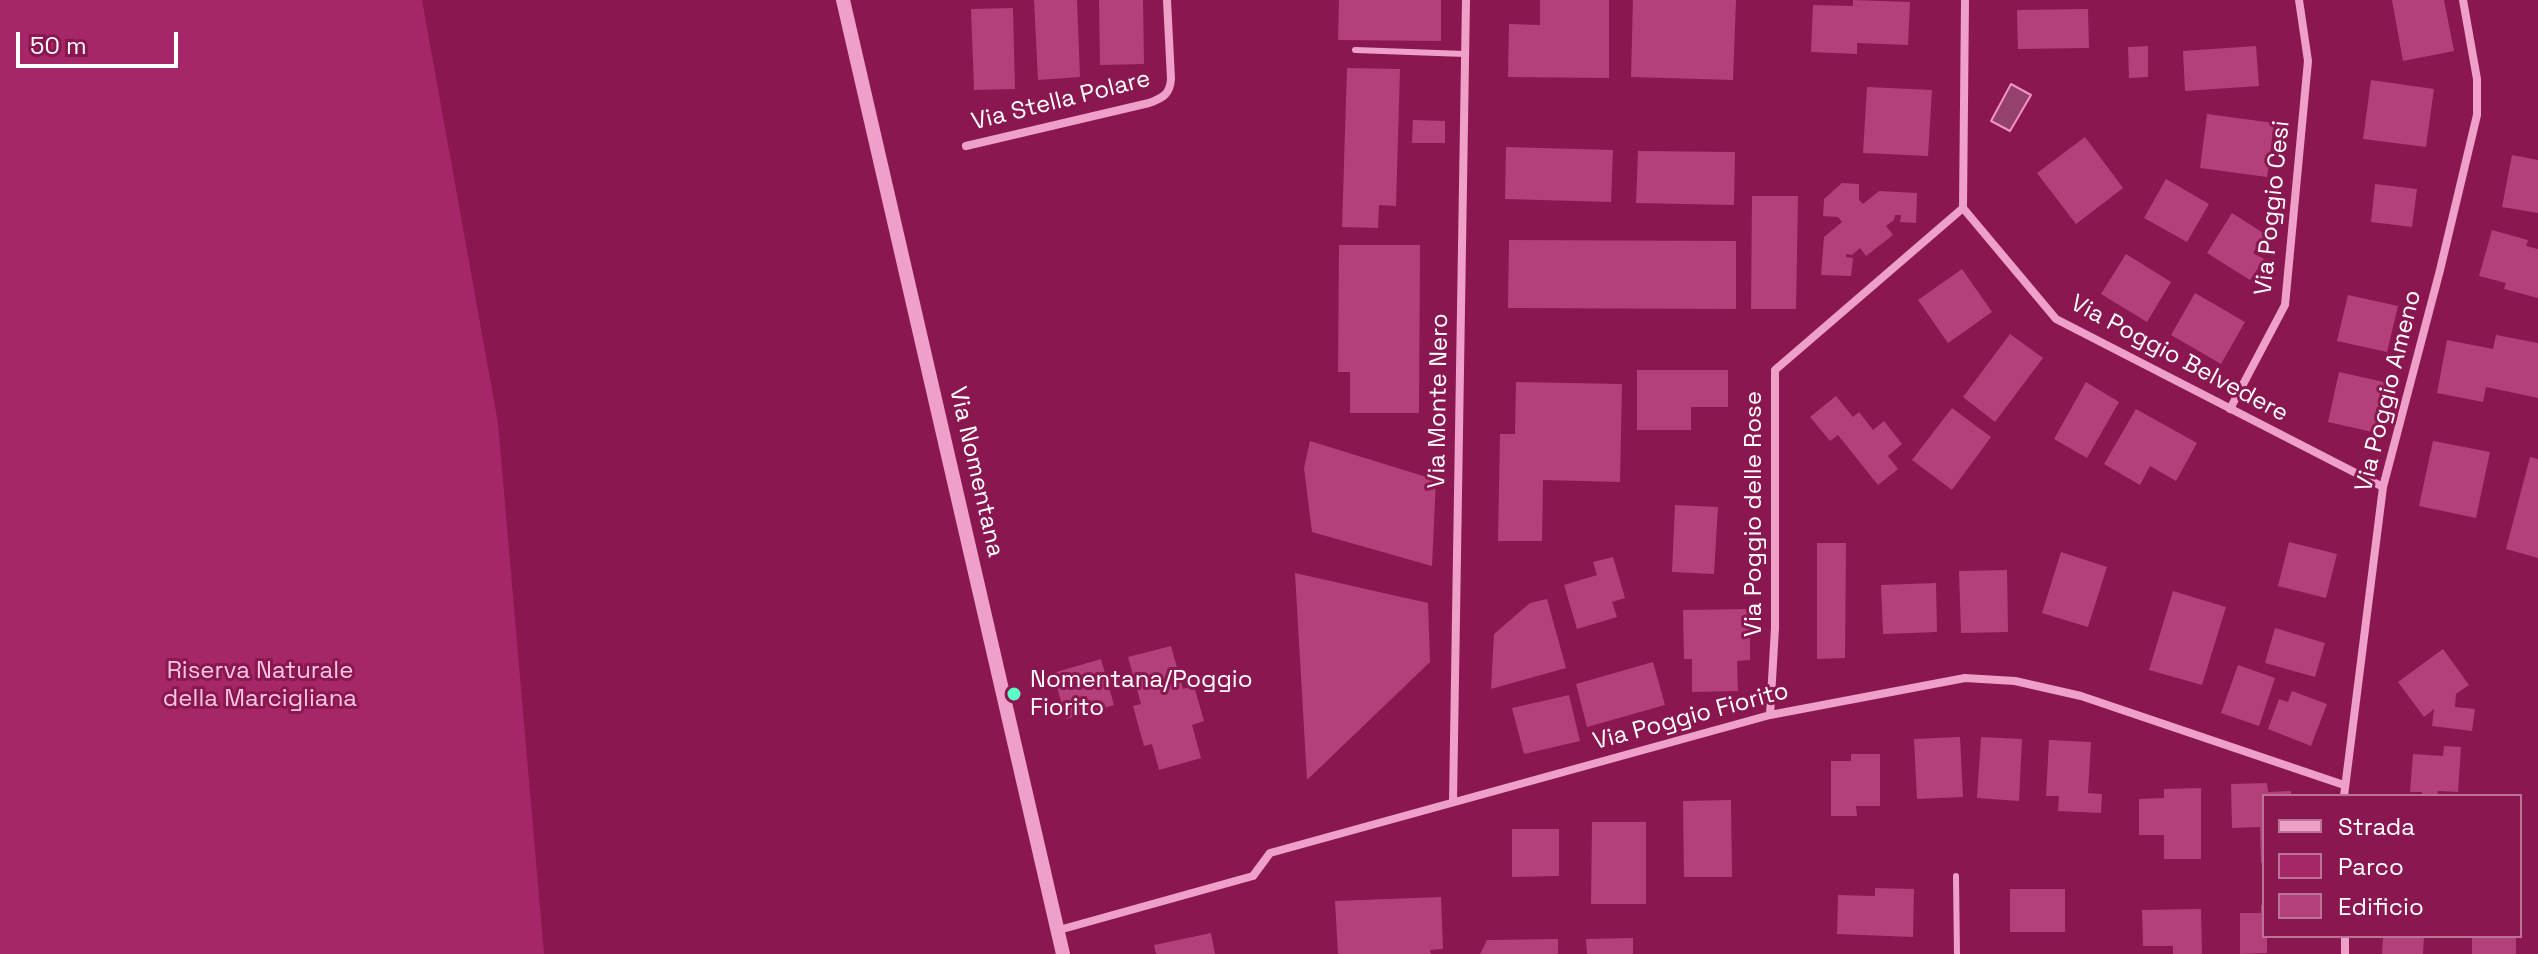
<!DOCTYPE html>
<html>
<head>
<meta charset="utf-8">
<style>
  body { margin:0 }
  #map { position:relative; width:2538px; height:954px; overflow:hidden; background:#8a1750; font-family:"Space Grotesk",sans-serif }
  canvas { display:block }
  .legend { position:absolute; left:2262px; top:794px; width:260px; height:144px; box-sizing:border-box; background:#8a1750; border:2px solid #b97496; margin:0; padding:10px 14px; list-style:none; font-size:24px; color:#fff }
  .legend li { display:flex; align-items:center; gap:16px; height:40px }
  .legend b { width:40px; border:2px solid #b97496 }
  .scale { position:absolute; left:16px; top:32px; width:162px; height:36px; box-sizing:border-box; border:4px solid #fff; border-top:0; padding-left:10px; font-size:24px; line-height:28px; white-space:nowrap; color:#fff; -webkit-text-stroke:6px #8a1750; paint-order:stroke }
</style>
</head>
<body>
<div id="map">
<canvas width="2538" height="954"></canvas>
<ul class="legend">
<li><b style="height:10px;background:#eea0c8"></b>Strada</li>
<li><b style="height:22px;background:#a62768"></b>Parco</li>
<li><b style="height:22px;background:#b3407a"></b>Edificio</li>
</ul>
<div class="scale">50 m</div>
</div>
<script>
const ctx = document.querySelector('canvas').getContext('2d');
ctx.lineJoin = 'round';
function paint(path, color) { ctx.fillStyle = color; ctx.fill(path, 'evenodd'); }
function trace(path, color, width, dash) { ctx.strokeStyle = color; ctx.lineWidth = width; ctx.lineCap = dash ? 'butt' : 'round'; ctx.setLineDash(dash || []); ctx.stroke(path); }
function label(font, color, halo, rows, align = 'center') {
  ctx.font = font + ' "Space Grotesk",sans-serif'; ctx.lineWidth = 6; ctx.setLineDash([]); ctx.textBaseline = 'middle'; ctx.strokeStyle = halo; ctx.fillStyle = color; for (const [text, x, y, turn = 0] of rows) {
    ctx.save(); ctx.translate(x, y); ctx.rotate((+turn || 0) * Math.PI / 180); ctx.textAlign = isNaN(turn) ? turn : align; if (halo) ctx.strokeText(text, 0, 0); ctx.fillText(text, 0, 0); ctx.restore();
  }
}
paint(new Path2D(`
  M0,0h422l76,423 46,531h-544z`), '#a62768');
const water = new Path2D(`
  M2011,84l20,11 -21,36 -19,-10z`);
paint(water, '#94416b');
trace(water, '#f193c4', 2);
paint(new Path2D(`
  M1034,0h43l3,77 -42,3z
  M1099,0h44l1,64 -44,1z
  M1339,0h102v41l-103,-1z
  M1540,0h69v78l-101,-1 1,-53 31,1z
  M1633,0h103l-3,80 -102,-3z
  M1853,0l57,2 -2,43 -51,-2v11l-46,-2 2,-47 40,1z
  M2392,0h52l10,51 -51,10z
  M1013,8l2,81 -41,1 -3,-81z
  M2088,9l1,39 -71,1 -1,-39z
  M2148,46v31l-19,1 -1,-31z
  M2256,46l3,40 -74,5 -2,-40z
  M1347,68l53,1 -4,137 -17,-1 -1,23 -36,-1z
  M2371,80l63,9 -8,58 -63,-8z
  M1867,87l65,3 -4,66 -65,-3z
  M2207,114l67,9 -7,54 -67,-9z
  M1413,120l32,1v22h-33z
  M2085,137l38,51 -47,36 -39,-51z
  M1506,147l107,3 -2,52 -106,-3z
  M1638,151l97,1 -1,53 -98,-2z
  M2512,155l26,5v53l-36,-6z
  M2166,179l43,25 -22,38 -43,-24z
  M1842,183l17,1v16l4,4 16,-13 38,2 -1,30 -16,-1 1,-7h-6l-1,5 -8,6 7,9 -27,21 -6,-8 -8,7 -6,-1v3l7,1 -2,18 -30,-1 3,-38 18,-15 -4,-5 -15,-1 1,-17z
  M2375,184l42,5 -5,38 -41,-5z
  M1752,196h46l-2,113h-45z
  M2232,213l33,21 -12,19 11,6 -14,21 -43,-27z
  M2492,230l36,10 -2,6 12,3v49l-34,-9 2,-6 -27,-7z
  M1509,240l227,1v68l-228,-1z
  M1339,245h81l-1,168h-69v-41h-12z
  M2126,254l45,28 -24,40 -46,-28z
  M1962,269l30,43 -44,31 -30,-43z
  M2195,293l50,29 -24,42 -50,-29z
  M2348,295l50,11 -11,46 -50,-11z
  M2010,334l33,24 -48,64 -32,-25z
  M2496,335l42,8v55l-52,-11 -3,15 -46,-9 10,-53 46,9z
  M1637,370h91v37h-37v23h-54z
  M2339,372l49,11 -11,50 -49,-11z
  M1516,382l106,2 -2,98 -77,-2 -1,61h-44l2,-107h15z
  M2086,382l33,20 -32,56 -33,-19z
  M1836,396l17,21 6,-5 14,18 11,-9 18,23 -14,12 10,13 -20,16 -40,-50 -8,6 -20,-24z
  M1952,408l39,29 -39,53 -40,-30z
  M2136,409l61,34 -21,38 -26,-15 -10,19 -36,-21z
  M1310,441l126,39 -4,86 -120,-34 -8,-64z
  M2433,441l57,11 -14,66 -57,-12z
  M2530,457l8,2v99l-32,-9z
  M1675,505l43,2 -4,67 -42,-2z
  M2289,542l48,12 -11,44 -48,-12z
  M1817,543h29l-1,115 -28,1z
  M2061,552l46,15 -19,60 -46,-14z
  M1613,557l12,41 -13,4 5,15 -40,12 -13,-44 33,-10 -4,-13z
  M2007,570l1,62 -47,1 -2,-62z
  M1295,573l133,30 2,59 -123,118z
  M1936,583l1,49 -54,2 -2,-49z
  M2173,591l53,16 -24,78 -53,-15z
  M1547,599l19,69 -75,21 3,-55 36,-31z
  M1750,609v51l-13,1 1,30 -46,1v-33h-8l-1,-49z
  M2275,628l50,15 -10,34 -50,-14z
  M1171,646l12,43 11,-3 10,35 -12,4 9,33 -42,12 -7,-26 -8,2 -11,-40 8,-2 -13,-47z
  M2443,649l26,36 -13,9 -1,13 20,2 -3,22 -40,-5 2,-17 -10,8 -26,-35z
  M1101,659l13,46 -48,14 -13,-46z
  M1653,662l12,43 -78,22 -11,-43z
  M2238,665l37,13 -16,48 -38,-13z
  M2292,691l35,13 -16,42 -43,-17 11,-30 9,3z
  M1569,695l11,46 -56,13 -12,-46z
  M1960,737l3,60 -46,2 -3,-60z
  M1981,737l41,2 -3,62 -42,-3z
  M2049,740l42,2 -3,51 14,1 -1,19 -43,-2 1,-15h-13z
  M2444,746l17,1 -3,45 -20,-1 -1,5h-15v-4h-12l3,-38 30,2z
  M1851,754h29v52h-24l1,10h-26v-55h20z
  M2267,783l1,9 23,-1v5h-27v67h-3l-1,-36 -28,1 -1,-44z
  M2201,788v71h-37v-24h-25v-36l25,-1v-9z
  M1731,800l1,77h-48l-1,-76z
  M1592,822h54v82h-55z
  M1512,829h47v47l-47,1z
  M1875,888l39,1 -1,48 -76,-3 1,-39 37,1z
  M2010,889h55v43h-55z
  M1441,897l2,52 -13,1 1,4h-93l-3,-53z
  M2261,905h3v31h3v17l-27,1v-41h21z
  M2201,909l1,45h-29v-8h-30l-1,-36z
  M1211,933l4,21h-59l-2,-9z
  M2383,936h41l-1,18h-41z
  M2472,936h44v18h-44z
  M1633,938v16h-46l-1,-15z
  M1558,939v15h-78l7,-14z`), '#b3407a');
trace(new Path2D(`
  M1355,50l110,4
  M1956,876l1,78`), '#eea0c8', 6);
trace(new Path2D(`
  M1965,0l-2,208 93,111 327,168
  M966,146l183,-43c14,-5 21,-9 22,-24l-4,-79
  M2230,409l55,-104 23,-244 -9,-61
  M1770,715l5,-87v-258l188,-162
  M2344,796l39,-309 57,-217 37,-155v-36l-14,-79
  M1453,802l13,-802
  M1059,930l194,-54 17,-23 500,-138 195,-37 50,3 66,15 263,89
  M2345,936v18`), '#eea0c8', 8);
trace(new Path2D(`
  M843,0l220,954`), '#eea0c8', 14);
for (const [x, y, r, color] of [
  [1014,694,8,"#5dffc7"]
]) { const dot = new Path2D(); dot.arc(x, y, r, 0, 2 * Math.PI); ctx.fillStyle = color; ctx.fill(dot); trace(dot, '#8a1750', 3); }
label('24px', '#fff', '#8a1750', [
  ["Via Stella Polare",1061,101,-14],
  ["Via Poggio Cesi",2273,208,-84],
  ["Via Poggio Belvedere",2179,359,28],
  ["Via Poggio Ameno",2389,391,-76],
  ["Via Monte Nero",1439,401,-89],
  ["Via Nomentana",976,472,77],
  ["Via Poggio delle Rose",1754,514,-90],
  ["Via Poggio Fiorito",1691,717,-15]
]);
label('24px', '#fac6e1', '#8a1750', [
  ["Riserva Naturale",260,671],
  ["della Marcigliana",260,699]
]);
label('24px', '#fff', '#8a1750', [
  ["Nomentana/Poggio",1030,680],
  ["Fiorito",1030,708]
], 'left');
</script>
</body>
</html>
